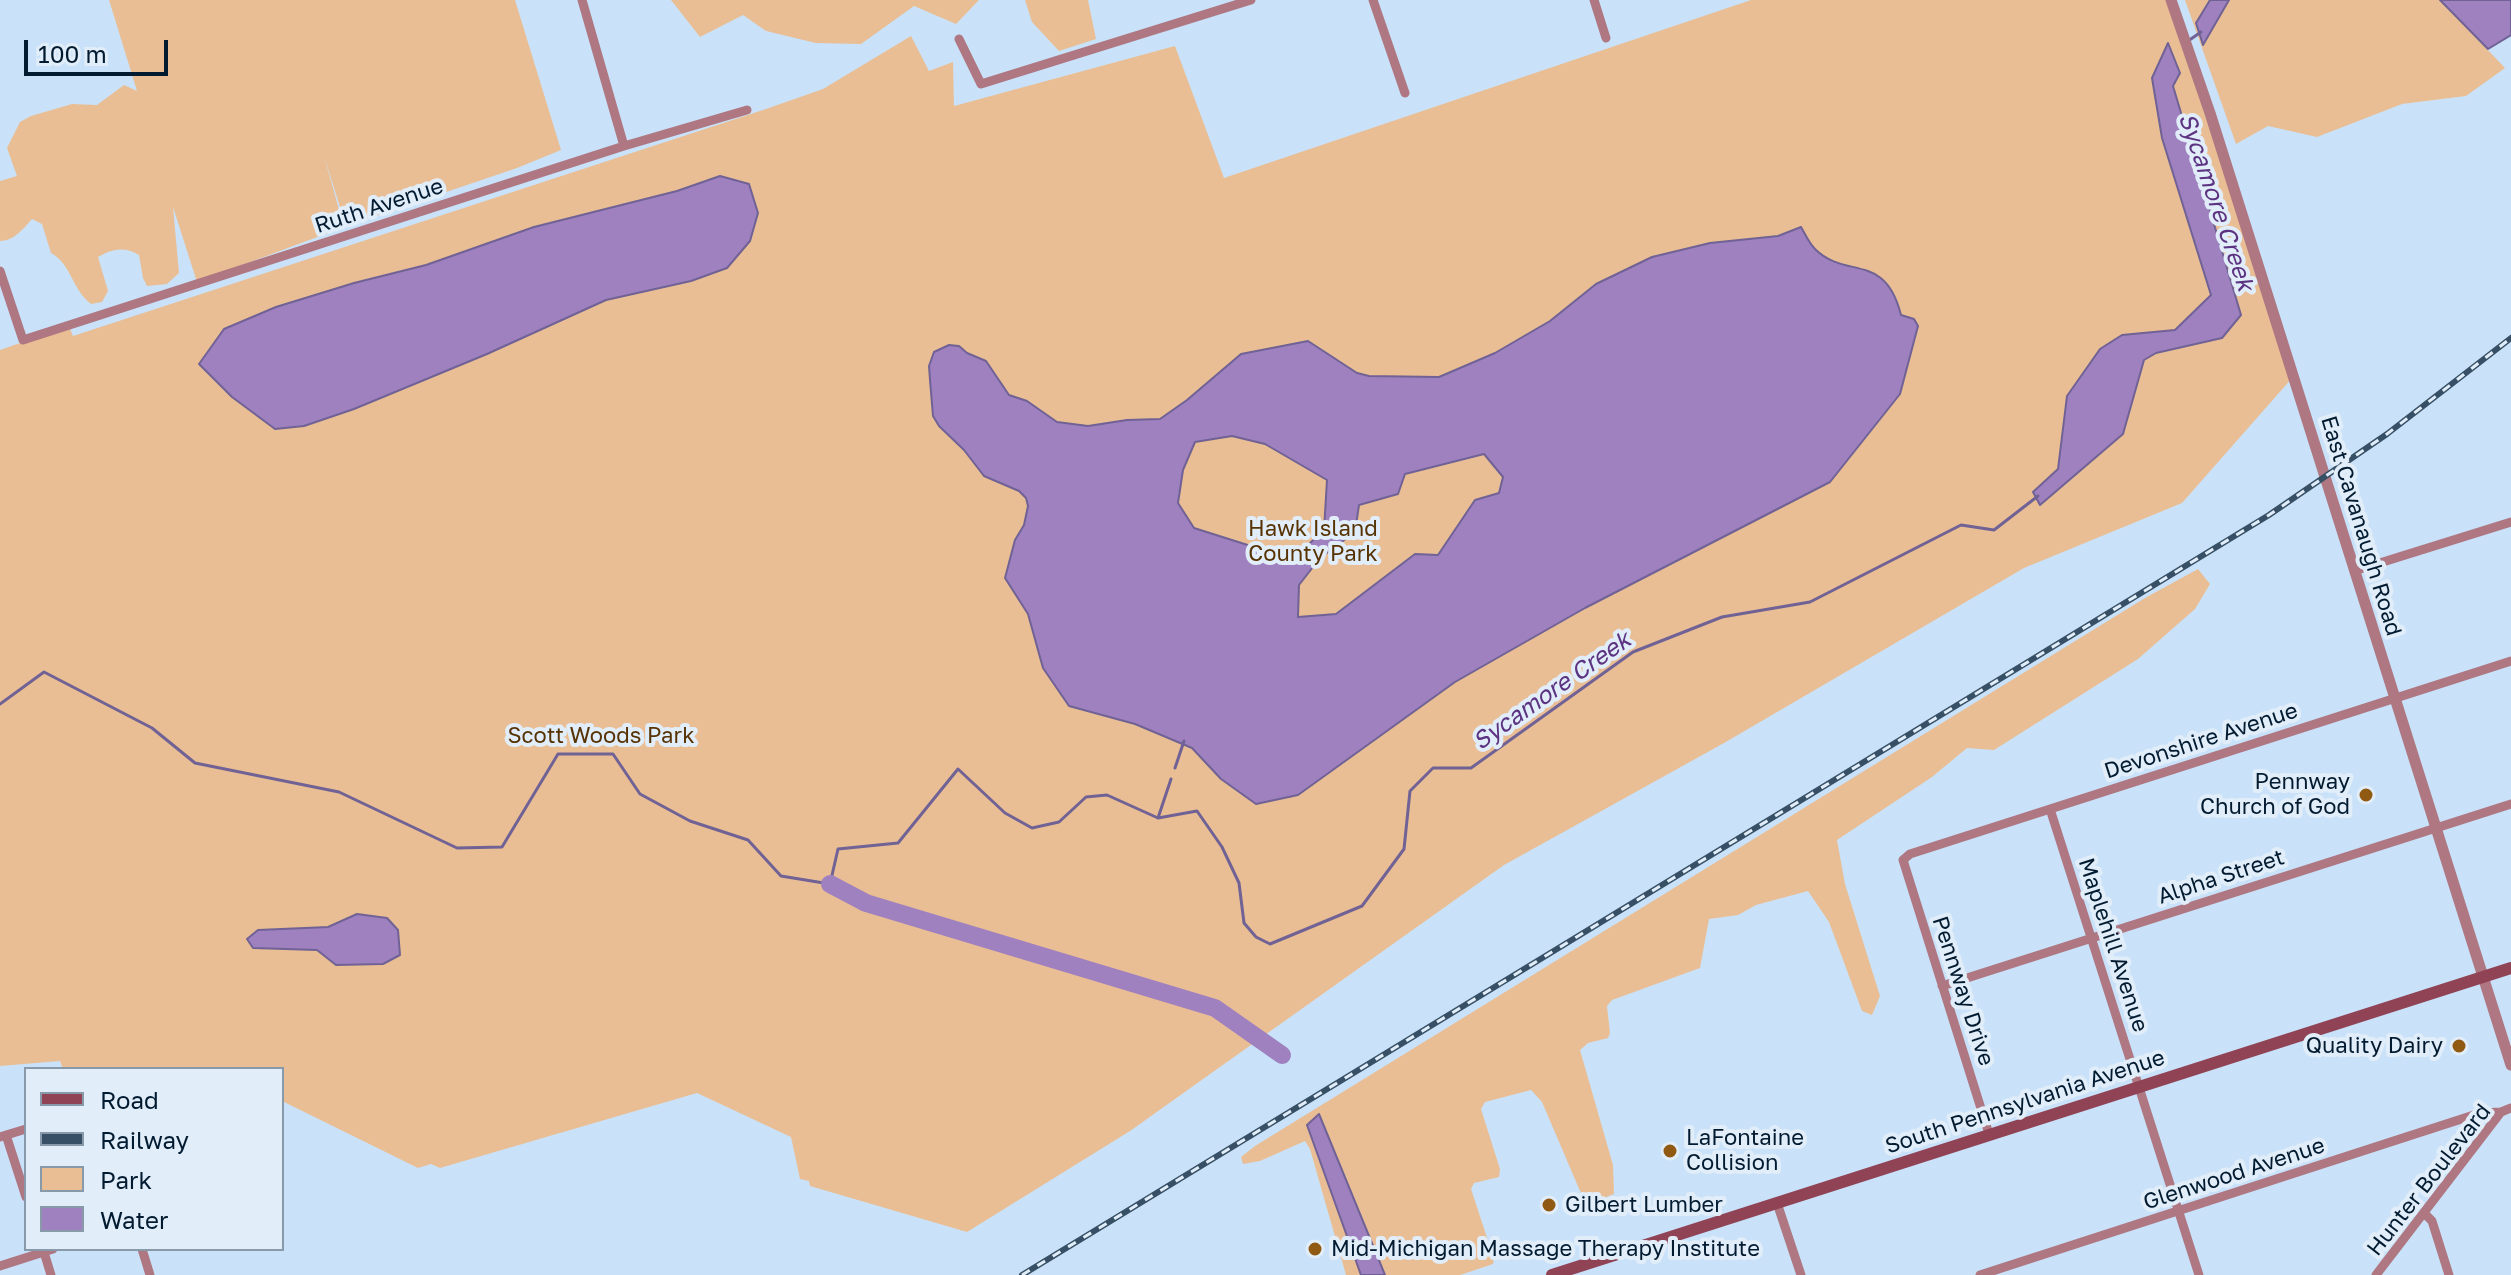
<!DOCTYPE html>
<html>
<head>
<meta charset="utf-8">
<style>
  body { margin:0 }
  #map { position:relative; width:2511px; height:1275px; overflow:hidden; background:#c9e2f9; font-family:"Golos Text",sans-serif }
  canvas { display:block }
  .legend { position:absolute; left:24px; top:1067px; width:260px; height:184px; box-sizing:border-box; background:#e1edf9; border:2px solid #8899a9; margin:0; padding:10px 14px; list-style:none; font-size:24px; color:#021b30 }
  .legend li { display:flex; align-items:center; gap:16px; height:40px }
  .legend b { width:40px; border:2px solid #8899a9 }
  .scale { position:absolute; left:24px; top:40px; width:144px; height:36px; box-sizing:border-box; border:4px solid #021b30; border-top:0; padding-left:10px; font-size:24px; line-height:28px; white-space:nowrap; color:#021b30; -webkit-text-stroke:6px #e1edf9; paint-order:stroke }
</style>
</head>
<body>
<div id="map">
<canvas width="2511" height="1275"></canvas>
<ul class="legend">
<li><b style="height:10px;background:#914356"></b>Road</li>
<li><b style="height:10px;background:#375065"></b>Railway</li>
<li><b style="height:22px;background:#eabe94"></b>Park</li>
<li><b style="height:22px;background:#9f81c0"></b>Water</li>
</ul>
<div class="scale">100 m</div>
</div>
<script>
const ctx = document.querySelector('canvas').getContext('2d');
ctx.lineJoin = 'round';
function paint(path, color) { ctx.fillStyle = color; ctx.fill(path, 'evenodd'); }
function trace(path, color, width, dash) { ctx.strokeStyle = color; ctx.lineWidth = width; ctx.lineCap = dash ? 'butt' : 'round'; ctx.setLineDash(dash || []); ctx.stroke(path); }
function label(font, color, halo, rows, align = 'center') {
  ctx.font = font + ' "Golos Text",sans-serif'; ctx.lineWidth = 8; ctx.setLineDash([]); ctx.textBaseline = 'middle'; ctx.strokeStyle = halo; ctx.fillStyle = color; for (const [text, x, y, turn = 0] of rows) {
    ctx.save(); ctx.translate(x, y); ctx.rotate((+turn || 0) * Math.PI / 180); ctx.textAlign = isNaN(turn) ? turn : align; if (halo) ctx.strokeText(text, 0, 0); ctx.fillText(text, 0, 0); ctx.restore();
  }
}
paint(new Path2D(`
  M109,0h406l46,150 -44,18 -171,58 -22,-70 20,71 -147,55 -24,-75 6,66 -12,11 -20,2 -4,-8 -4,-23c-15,-9 -27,-6 -41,2l10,34 -6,11 -11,2c-20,-16 -19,-39 -40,-51l-9,-29 -10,-5c-9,10 -18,22 -32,22v-60l17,-5 -10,-28 13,-26 11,-6 41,-12 25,1 27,-20 13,6z
  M671,0h308l-23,24 -42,-18 -53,38 -45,-1 -50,-12 -23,-16 -43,22z
  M1025,0h63l8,39 -37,12 -27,-29z
  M1751,0h418l124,377 -111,126 -158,65 -300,175 -220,122 -374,266 -163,101 -157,-46 -1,-5 -9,-2 -9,-42 -94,-44 -257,75 -9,-4 -13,4 -136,-67v-32h-219l-3,-8 -60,5v-716l69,-24 4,10 690,-226 60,-21 88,-53 18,35 24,-9 1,44 221,-60 49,132z
  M2185,0h255l65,68 -39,28 -64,8 -85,33 -49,-11 -32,18z
  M2198,569l12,15 -15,25 -57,50 -144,91 -27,-2 -35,29 -95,63 8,44 35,112 -8,19 -10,-4 -33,-89 -21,-31 -52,14 -18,10 -29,4 -9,49 -88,32 -5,6 3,27 -2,5 -20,5 -8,7 33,115 1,29 -18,7 -16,-10 -38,-89 -11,-12 -46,12 -4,7 19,60 -1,8 -25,6 -3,6 23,70 -1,5 -33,11h-114l-36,-126 -5,-8 -45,20 -17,3 -2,-7 14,-11 890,-548z`), '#eabe94');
const water = new Path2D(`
  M2210,0h19l-26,45 -7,-22z
  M2440,0h71v35l-23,14z
  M2168,43l12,30 -7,13 68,229 -19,23 -66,15 -12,7 -21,74 -83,71 -7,-13 25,-23 9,-73 33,-47 22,-14 53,-5 36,-35 -49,-157 -10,-60z
  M720,176l29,8 9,29 -8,28 -23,27 -36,13 -85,19 -119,54 -133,55 -50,17 -29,3 -43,-32 -33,-33 25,-35 52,-22 78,-24 72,-18 108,-38 143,-36z
  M1801,227c4,7 8,16 14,22 31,31 70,2 86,66l13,4 4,7 -18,68 -70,88 -245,126 -130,74 -157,113 -42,9 -35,-25 -29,-31 -57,-24 -66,-18 -26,-38 -15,-54 -23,-36 10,-38 9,-15 4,-19 -2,-8 -7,-7 -35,-15 -20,-26 -25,-24 -6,-10 -3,-36 -1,-14 5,-14 15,-7 10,1 8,7 19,8 23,34 18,6 30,21 31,4 39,-6 33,-1 27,-19 54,-46 67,-13 49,32 12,3 70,1 56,-24 55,-32 46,-37 56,-27 58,-14 68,-7zM1232,436l33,8 62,36 -3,50 -15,14 -34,18 -21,-15 -60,-19 -16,-25 5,-33 12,-28zM1484,454l19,23 -4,16 -24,7 -37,55 -23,-1 -79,60 -38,3 1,-32 21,-27 35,-26 4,-27 39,-11 7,-20z
  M357,914l30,4 11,12 2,25 -17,9 -47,1 -19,-15 -64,-2 -6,-9 11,-9 70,-3z
  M1319,1114l66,161h-24l-54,-150z`);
paint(water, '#9f81c0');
trace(water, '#706295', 2);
trace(new Path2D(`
  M2188,41l13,-9
  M0,704l44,-32 108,56 43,35 144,29 118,56 45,-1 56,-93h55l27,40 50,27 58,19 33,36 49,8 8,-35 60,-6 60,-74 47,44 27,15 27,-6 27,-25 21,-2 51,23 39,-7 25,36 17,36 5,40 12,14 14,7 92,-38 42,-57 6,-58 23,-23h38l162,-116 89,-35 88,-15 151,-77 33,5 44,-34
  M1175,768l9,-27
  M1158,818l13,-39`), '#706295', 3);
trace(new Path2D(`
  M830,884l36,19 349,105 67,47`), '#9f81c0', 18);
trace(new Path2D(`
  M582,0l42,146
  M1373,0l32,93
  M1594,0l12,38
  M959,39l22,45 270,-84
  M0,271l23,69 601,-194 123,-36
  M2354,571l157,-49
  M2050,809l149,466
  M1942,986l569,-182
  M1989,1134l-86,-274 7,-6 601,-193
  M6,1135l20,62
  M0,1137l26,-8
  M1777,1203l24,72
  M2424,1213l8,8 17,54
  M43,1249l8,26
  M142,1249l8,26
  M0,1266l53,-17
  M1980,1275l500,-162 21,-1
  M2376,1275l125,-163 10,-4`), '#ae7782', 9);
trace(new Path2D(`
  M2171,0l39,113 301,952`), '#ae7782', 11);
trace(new Path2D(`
  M1552,1275l959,-307`), '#914356', 12);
const rail = new Path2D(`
  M1022,1275l1247,-760 118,-81 124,-96`);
trace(rail, '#375065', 6);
trace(rail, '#e1edf9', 3, [9]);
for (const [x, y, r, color] of [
  [2366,795,8,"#915a12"],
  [2459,1046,8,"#915a12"],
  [1670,1151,8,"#915a12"],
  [1549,1205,8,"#915a12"],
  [1315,1249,8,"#915a12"]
]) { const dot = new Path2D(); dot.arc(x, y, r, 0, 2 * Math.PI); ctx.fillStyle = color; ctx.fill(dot); trace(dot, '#e1edf9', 3); }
label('22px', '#021b30', '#e1edf9', [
  ["Ruth Avenue",379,206,-18],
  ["East Cavanaugh Road",2361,526,73],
  ["Devonshire Avenue",2201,741,-18],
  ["Alpha Street",2221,877,-18],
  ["Maplehill Avenue",2113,945,72],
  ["Pennway Drive",1963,991,72],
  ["South Pennsylvania Avenue",2025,1102,-18],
  ["Glenwood Avenue",2234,1174,-18],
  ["Hunter Boulevard",2429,1180,-52]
]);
label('22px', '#573304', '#e1edf9', [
  ["Hawk Island",1313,529],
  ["County Park",1313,554],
  ["Scott Woods Park",601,736]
]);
label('22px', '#021b30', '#e1edf9', [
  ["Pennway",2350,782,"right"],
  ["Church of God",2350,807,"right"],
  ["Quality Dairy",2443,1046,"right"],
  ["LaFontaine",1686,1138],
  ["Collision",1686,1163],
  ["Gilbert Lumber",1565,1205],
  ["Mid-Michigan Massage Therapy Institute",1331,1249]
], 'left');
label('italic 24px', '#5c3380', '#e1edf9', [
  ["Sycamore Creek",2216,202,71],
  ["Sycamore Creek",1552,691,-35]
]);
</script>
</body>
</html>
